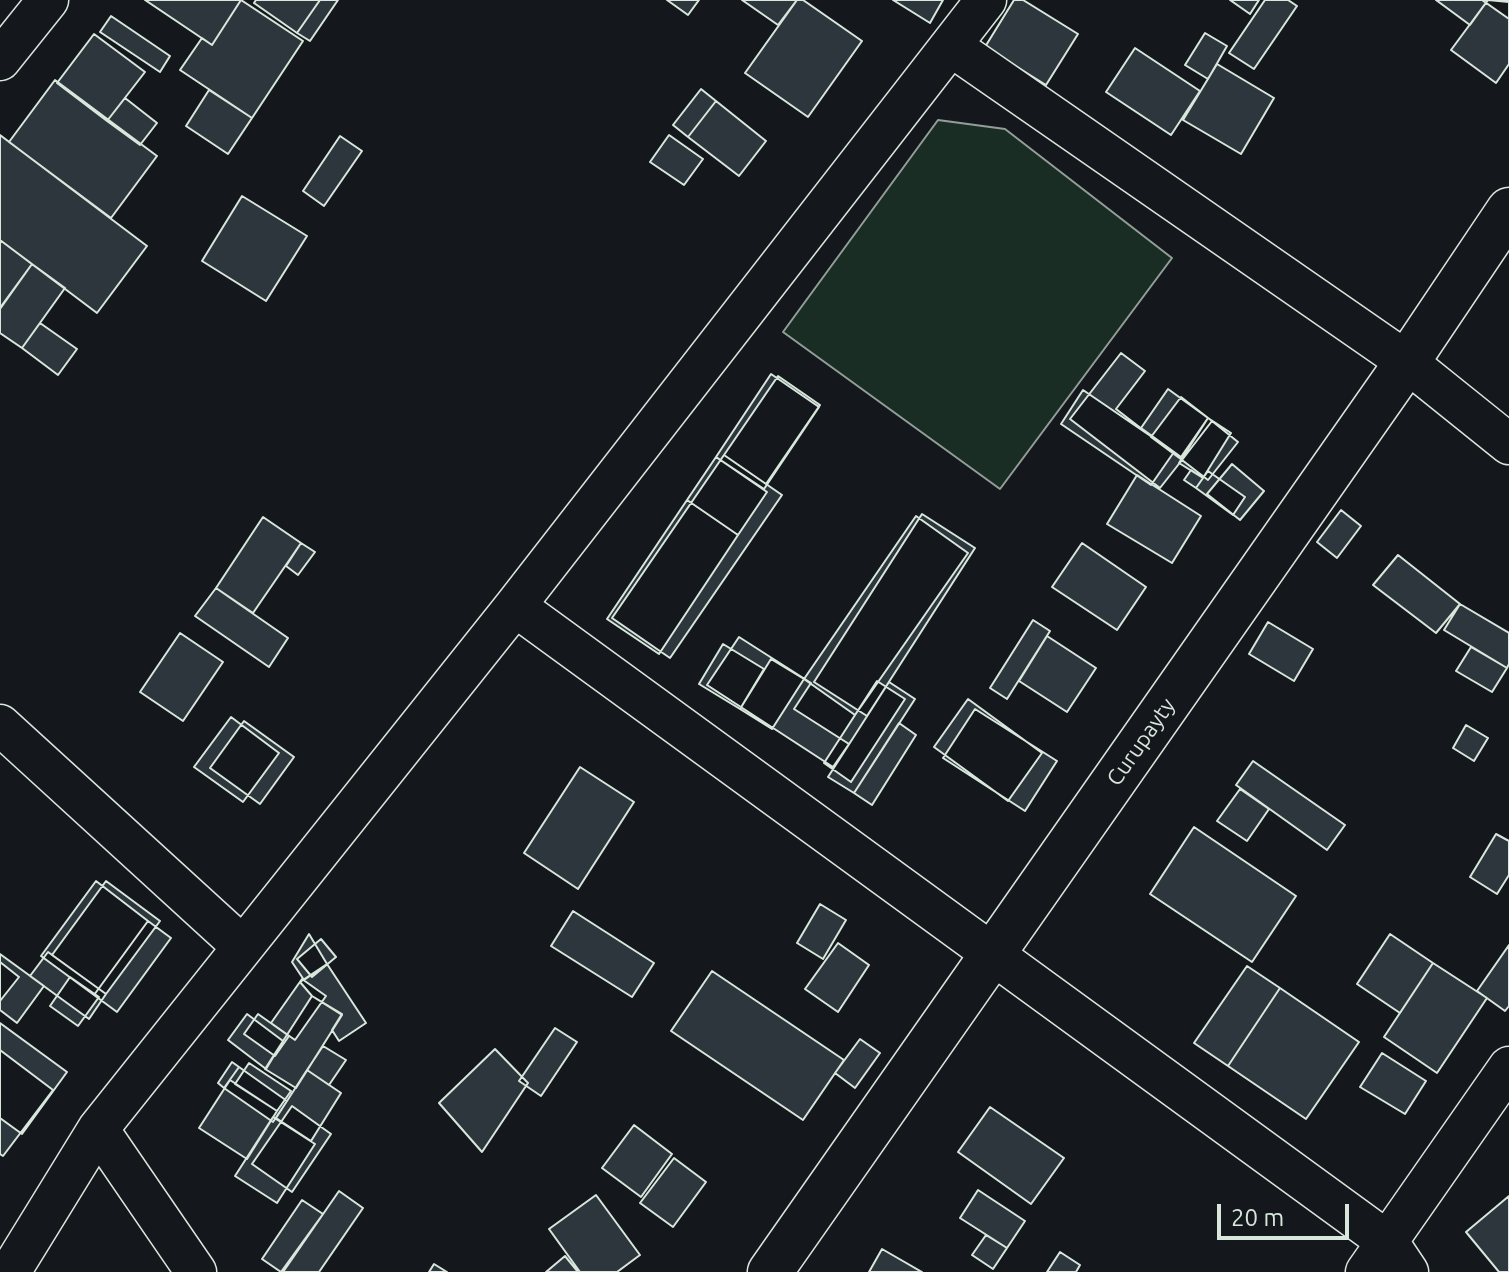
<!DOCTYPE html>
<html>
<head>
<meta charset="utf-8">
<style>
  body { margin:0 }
  #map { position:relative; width:1509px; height:1272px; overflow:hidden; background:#14181c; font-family:Ubuntu,sans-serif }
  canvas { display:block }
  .scale { position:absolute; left:1217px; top:1204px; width:132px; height:36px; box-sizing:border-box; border:4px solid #d8e6dc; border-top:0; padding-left:10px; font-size:24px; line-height:28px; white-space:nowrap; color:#d8e6dc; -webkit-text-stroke:6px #14181c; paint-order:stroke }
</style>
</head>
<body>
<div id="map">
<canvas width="1509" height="1272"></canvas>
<div class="scale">20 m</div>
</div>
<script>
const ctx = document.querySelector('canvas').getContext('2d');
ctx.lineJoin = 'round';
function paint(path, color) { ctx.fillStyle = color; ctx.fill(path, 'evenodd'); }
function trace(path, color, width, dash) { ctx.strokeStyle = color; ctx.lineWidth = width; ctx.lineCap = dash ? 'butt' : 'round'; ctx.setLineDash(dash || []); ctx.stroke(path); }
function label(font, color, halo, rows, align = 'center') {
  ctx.font = font + ' Ubuntu,sans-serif'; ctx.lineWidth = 6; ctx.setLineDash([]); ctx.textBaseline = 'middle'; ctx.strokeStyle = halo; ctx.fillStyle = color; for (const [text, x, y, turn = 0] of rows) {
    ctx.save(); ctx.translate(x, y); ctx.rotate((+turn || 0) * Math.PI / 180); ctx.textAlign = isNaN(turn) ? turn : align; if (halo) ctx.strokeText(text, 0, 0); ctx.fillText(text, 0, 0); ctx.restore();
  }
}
const green = new Path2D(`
  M938,120l67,9 167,129 -172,231 -217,-157z`);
paint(green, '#1a2d24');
trace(green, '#939e99', 2);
const building = new Path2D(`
  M145,0h96l-29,45z
  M241,0l62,41 -51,77 -72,-48 22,-32 10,7z
  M256,0h64l-23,33 -43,-30z
  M320,0h18l-28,41 -13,-8z
  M667,0h32l-11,15z
  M742,0h55l-19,25z
  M797,0h6l59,41 -54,76 -63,-44z
  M893,0h50l-13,23z
  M1014,0h9l55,34 -32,51 -61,-38z
  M1230,0h29l-9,14z
  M1265,0h23l9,6 -43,63 -25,-16z
  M1436,0h52l-18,25z
  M1482,0h27v19z
  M1488,0l21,2v62l-13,19 -45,-33z
  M111,16l59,40 -10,16 -60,-40z
  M1205,33l22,13 -19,33 -23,-14z
  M94,34l51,38 -38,49 -50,-38z
  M1135,48l65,43 -29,44 -65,-43z
  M1217,64l57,34 -33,56 -58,-34z
  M55,80l102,76 -46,62 -102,-76z
  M701,89l15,12 -28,36 -15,-12z
  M209,90l43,28 -24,36 -42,-28z
  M125,98l32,25 -17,22 -33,-24z
  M716,101l50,40 -27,35 -51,-39z
  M0,135l147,111 -50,67 -97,-73z
  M669,135l34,24 -19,26 -34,-23z
  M340,136l22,15 -38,55 -21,-15z
  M242,196l65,40 -41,65 -64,-40z
  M0,240l32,24 -32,44z
  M32,264l33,24 -43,60 -22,-15v-24z
  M40,323l37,26 -19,26 -36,-27z
  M1121,353l24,18 -29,38 66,51 -22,28 -90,-69z
  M771,374l48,33 -55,82 -48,-32z
  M778,376l42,29 -54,79 -42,-29z
  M1168,389l40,29 -27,39 -40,-29z
  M1083,390l91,62 -23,33 -90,-61z
  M1181,397l31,24 -30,39 -31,-23z
  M1208,418l23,15 -28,45 -24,-15z
  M1212,421l26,21 -30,38 -26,-20z
  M724,455l58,40 -112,163 -58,-40z
  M716,457l51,35 -29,43 -51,-35z
  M1232,464l32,27 -24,29 -33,-26z
  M1191,470l12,8 -7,10 -12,-8z
  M1208,471l37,26 -12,18 -37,-27z
  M1137,475l64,41 -29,47 -65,-39z
  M687,500l51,35 -79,119 -52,-35z
  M1341,510l20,16 -24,32 -20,-16z
  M922,514l53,34 -108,168 -53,-34z
  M916,516l52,37 -113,162 -51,-36z
  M263,517l38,26 -48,70 -37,-25z
  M301,543l14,9 -17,23 -12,-9z
  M1082,543l64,44 -29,43 -65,-43z
  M1398,555l62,49 -24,29 -63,-48z
  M216,588l72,50 -19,29 -74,-51z
  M1460,604l49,29v31l-2,4 -63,-38z
  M1033,620l17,11 -43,68 -17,-11z
  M1268,622l45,27 -19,32 -45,-27z
  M180,633l43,29 -40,59 -43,-29z
  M1047,636l49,32 -29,44 -48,-31z
  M739,637l72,46 -17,26 55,35 -16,23 -126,-82z
  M723,644l41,25 -24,40 -41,-25z
  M1471,647l36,21 -15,24 -36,-21z
  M771,659l33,20 -32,50 -32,-20z
  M877,681l28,18 -54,83 -27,-19z
  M889,682l26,17 -61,94 -26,-16z
  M968,699l74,54 -34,48 -74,-54z
  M975,709l82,52 -32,50 -82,-53z
  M231,717l48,36 -36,49 -49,-35z
  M244,721l50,36 -34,47 -50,-36z
  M899,723l17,12 -44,70 -18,-12z
  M1466,725l22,13 -14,23 -21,-13z
  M1253,761l92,64 -18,25 -91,-65z
  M580,767l54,35 -56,87 -54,-36z
  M1240,789l29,20 -22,32 -30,-20z
  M1194,827l102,69 -44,66 -102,-68z
  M1496,834l13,7v34l-12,19 -27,-17z
  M96,881l52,40 -54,74 -53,-39z
  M106,881l54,40 -54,73 -54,-39z
  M820,904l26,16 -23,39 -26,-16z
  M573,911l81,52 -22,34 -81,-51z
  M148,921l23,17 -54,74 -23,-17z
  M309,934l18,30 -23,16 -12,-18z
  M1390,934l43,29 -33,50 -43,-29z
  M321,939l15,18 -24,20 -15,-18z
  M838,943l31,22 -31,47 -33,-23z
  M1509,945v61l-4,5 -28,-20z
  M48,952l58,42 -17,25 -59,-43z
  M0,954l44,32 -27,37 -17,-13z
  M0,962l19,15 -19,24z
  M1433,963l54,35 -50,75 -53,-36z
  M327,964l39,59 -27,18 -7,-11 10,-16 -30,-18 -12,-14z
  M1247,966l33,22 -52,78 -34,-23z
  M712,971l132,89 -41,60 -132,-89z
  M70,977l29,20 -21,29 -28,-20z
  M302,979l24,17 -31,44 -24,-17z
  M1280,988l79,54 -53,77 -78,-53z
  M312,996l30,19 -46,73 -31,-19z
  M247,1014l36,27 -17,28 -38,-29z
  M258,1014l31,22 -14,20 -31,-22z
  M0,1023l67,49 -45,62 -22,-16z
  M555,1028l22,14 -36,54 -22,-15z
  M860,1039l20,14 -25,35 -20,-15z
  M323,1046l23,14 -17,25 -22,-15z
  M495,1049l33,34 -46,69 -43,-49z
  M0,1050l53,40 -50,66 -3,-2z
  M1382,1053l44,28 -21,33 -45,-27z
  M232,1062l7,5 -15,21 -6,-5z
  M249,1063l42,28 -14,20 -42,-27z
  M239,1067l48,34 -14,21 -49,-34z
  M307,1070l34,23 -30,48 -35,-23z
  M230,1080l47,31 -30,48 -48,-31z
  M292,1106l39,28 -39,58 -40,-28z
  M990,1107l74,51 -33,46 -73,-52z
  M273,1117l42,27 -38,59 -42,-27z
  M634,1125l38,29 -31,43 -39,-29z
  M674,1158l32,24 -33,45 -33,-24z
  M978,1190l47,31 -18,27 -47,-30z
  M339,1191l24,17 -44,64h-36z
  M596,1195l44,60 -23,17h-37l-31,-43z
  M1509,1196v76h-10l-33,-40z
  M302,1200l21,14 -42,58 -19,-13z
  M986,1235l21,13 -14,21 -21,-14z
  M882,1249l40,23h-53z
  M1060,1252l20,13 -4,7h-29z
  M565,1256l13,16h-32z
  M434,1264l13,8h-18z`);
paint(building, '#2c363c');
trace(building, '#d8e6dc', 2);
const minor = new Path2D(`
  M951,46l456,316 102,82
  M0,60l48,-60
  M515,606l873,636 20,30
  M0,725l242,221
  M98,1129l98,143
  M10,1272l88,-143 417,-523 471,-606
  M1366,1272l143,-205`);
const tertiary = new Path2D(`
  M770,1272l637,-910 102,-152`);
trace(minor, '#d8e6dc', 43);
trace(tertiary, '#d8e6dc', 47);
trace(minor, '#14181c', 40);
trace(tertiary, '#14181c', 44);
label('22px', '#d8e6dc', '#14181c', [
  ["Curupayty",1141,742,-55]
]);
</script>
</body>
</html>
